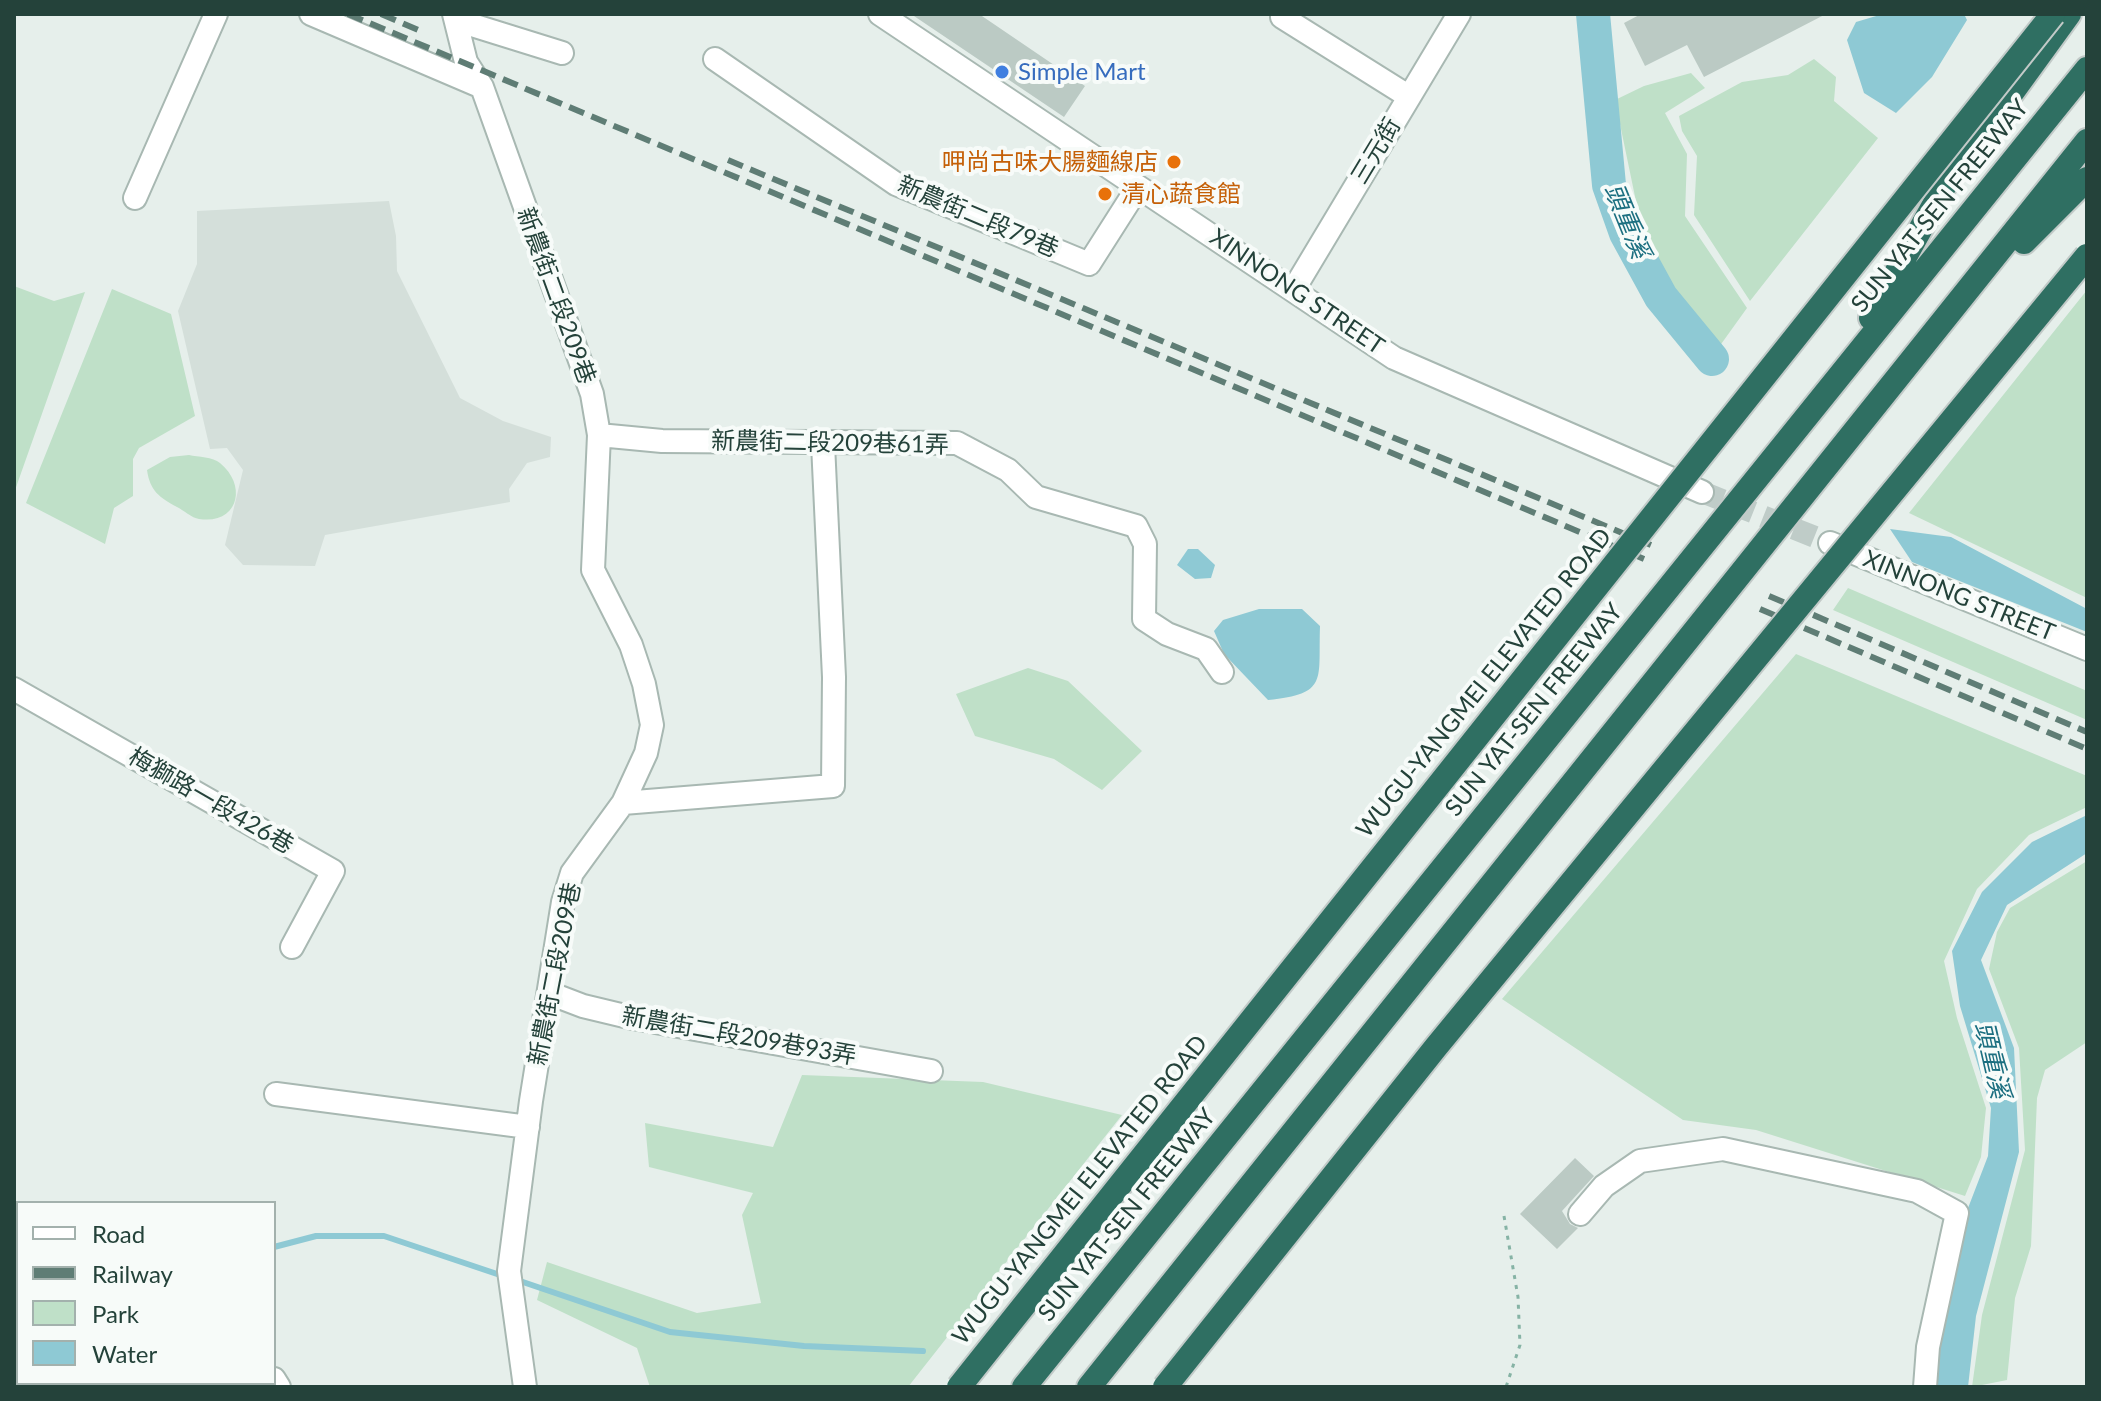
<!DOCTYPE html>
<html>
<head>
<meta charset="utf-8">
<style>
  body { margin:0 }
  #map { position:relative; width:2101px; height:1401px; overflow:hidden; background:#e6efeb; font-family:Lato,sans-serif }
  canvas { display:block }
  .frame { position:absolute; inset:0; border:16px solid #24423a; pointer-events:none }
  .legend { position:absolute; left:16px; top:1201px; width:260px; height:184px; box-sizing:border-box; background:#f7fbf9; border:2px solid #a3b1ad; margin:0; padding:10px 14px; list-style:none; font-size:24px; color:#24423a }
  .legend li { display:flex; align-items:center; gap:16px; height:40px }
  .legend b { width:40px; border:2px solid #a3b1ad }
</style>
</head>
<body>
<div id="map">
<canvas width="2101" height="1401"></canvas>
<div class="frame"></div>
<ul class="legend">
<li><b style="height:10px;background:#fff"></b>Road</li>
<li><b style="height:10px;background:#5f7d75"></b>Railway</li>
<li><b style="height:22px;background:#bfe0c8"></b>Park</li>
<li><b style="height:22px;background:#8ec9d4"></b>Water</li>
</ul>
</div>
<script>
const ctx = document.querySelector('canvas').getContext('2d');
ctx.lineJoin = 'round';
function paint(path, color) { ctx.fillStyle = color; ctx.fill(path, 'evenodd'); }
function trace(path, color, width, dash) { ctx.strokeStyle = color; ctx.lineWidth = width; ctx.lineCap = dash ? 'butt' : 'round'; ctx.setLineDash(dash || []); ctx.stroke(path); }
function label(font, color, halo, rows, align = 'center') {
  ctx.font = font + ' Lato,"Noto Sans TC",sans-serif'; ctx.lineWidth = 8; ctx.setLineDash([]); ctx.textBaseline = 'middle'; ctx.strokeStyle = halo; ctx.fillStyle = color; for (const [text, x, y, turn = 0] of rows) {
    ctx.save(); ctx.translate(x, y); ctx.rotate((+turn || 0) * Math.PI / 180); ctx.textAlign = isNaN(turn) ? turn : align; if (halo) ctx.strokeText(text, 0, 0); ctx.fillText(text, 0, 0); ctx.restore();
  }
}
paint(new Path2D(`
  M389,201l7,35 1,35 63,127 43,23 48,16 -1,20 -23,6 -18,26 1,13 -185,33 -10,31 -72,-1 -18,-20 18,-75 -16,-22 -17,1 -32,-138 19,-47v-53z`), '#d4dfda');
paint(new Path2D(`
  M1814,59l22,18 -2,24 44,37 -128,163 -56,-86 3,-59 -15,-25 -3,-15 63,-34 46,-7z
  M1691,73l14,15 -40,25 22,41 -2,62 62,92 -28,39 -58,-74 -23,-62 -23,-111 29,-14z
  M14,286l40,15 31,-9 -71,201z
  M112,289l59,25 24,102 -56,32 -6,11v37l-19,12 -9,36 -79,-41z
  M2087,290v308l-178,-85z
  M189,455c9,2 24,2 31,8 28,23 18,62 -21,56 -7,-1 -16,-9 -22,-12 -18,-10 -27,-16 -30,-37l23,-13z
  M1848,588l239,103v29l-254,-110z
  M1796,654l291,122v31l-58,28 -52,54 -33,72 13,57 29,90 -5,49 -16,39 -209,-66 -73,-10 -181,-121z
  M1028,668l40,13 74,70 -40,39 -48,-31 -79,-23 -19,-42z
  M2087,861v181l-42,28 -8,28 -6,148 -16,52 -8,82 -35,7 10,-72 43,-165 -6,-102 -30,-79 8,-37 13,-24z
  M802,1075l181,7 139,33 -214,272h-258l-13,-39 -100,-48 10,-38 150,51 64,-10 -19,-88 11,-22 -104,-26 -4,-44 128,24z`), '#bfe0c8');
paint(new Path2D(`
  M1883,14h81l3,6 -35,57 -36,36 -32,-20 -17,-53 9,-18z
  M1890,529l61,8 136,72v23l-175,-70z
  M1188,549h10l17,16 -4,13 -16,1 -18,-14z
  M1259,609h43l18,17c-2,54 9,68 -52,74l-44,-46 -10,-23 9,-11z
  M2087,815v38l-80,52 -26,55 33,88 5,104 -43,164 -8,71h-35l2,-35 30,-136 23,-60 3,-48 -31,-102 -8,-55 30,-59 50,-50z`), '#8ec9d4');
trace(new Path2D(`
  M14,1228l4,-1
  M274,1247l42,-11h68l122,41
  M517,1280l153,52 134,14 119,5`), '#8ec9d4', 6);
trace(new Path2D(`
  M1593,14l16,171 17,48 35,64 51,62`), '#8ec9d4', 34);
paint(new Path2D(`
  M911,14h68l106,72 -21,31z
  M1641,14h185l-122,63 -17,-32 -42,21 -21,-43z
  M1575,1158l19,18 -32,35 8,13 8,4 -21,21 -37,-35z`), '#bbcac4');
trace(new Path2D(`
  M1702,492l128,51`), '#bfccc8', 22, [22, 11]);
const minor = new Path2D(`
  M311,14l171,73
  M454,14l12,48 16,25 110,307 7,41 -6,135 38,75 13,39 8,41 -6,28 -23,50 -51,70 -9,29 -32,199 -22,170 16,116
  M880,14l514,344 308,134
  M1283,14l-1,3 126,79
  M456,20l106,33
  M715,59l181,125 193,80 49,-77
  M135,198l81,-184
  M1294,289l165,-275
  M599,435l63,6 295,2 51,27 28,27 100,29 9,18 -1,75 23,15 39,15 16,23
  M1830,543l257,106
  M14,689l319,182 -41,76
  M623,803l210,-17 1,-109 -11,-233
  M549,993l34,13 50,12 298,53
  M276,1094l252,33
  M1580,1214l24,-28 36,-25 83,-12 194,42 40,22 -29,134 -3,40
  M14,1315l4,1
  M274,1379l5,8`);
const highway = new Path2D(`
  M2024,242l63,-63
  M1871,318l74,-133 124,-171
  M1024,1387l1063,-1318
  M1089,1387l998,-1246`);
trace(minor, '#a8b8b2', 26);
trace(highway, '#c2cac8', 28);
trace(new Path2D(`
  M1504,1216l14,81 2,48 -14,42`), '#86b3a5', 3, [4, 6]);
trace(minor, '#fff', 22);
trace(highway, '#2f6f62', 24);
trace(new Path2D(`
  M348,14l1296,545
  M381,14l44,19
  M728,160l923,385
  M1769,596l318,136
  M1760,609l327,140`), '#5f7d75', 6, [16, 8]);
const highwayBridge = new Path2D(`
  M959,1387l1094,-1373
  M1165,1387l271,-340 651,-791`);
trace(highwayBridge, '#c2cac8', 28, []);
trace(highwayBridge, '#2f6f62', 24);
for (const [x, y, r, color] of [
  [1002,72,8,"#3f7fe0"],
  [1174,162,8,"#e8710a"],
  [1105,194,8,"#e8710a"]
]) { const dot = new Path2D(); dot.arc(x, y, r, 0, 2 * Math.PI); ctx.fillStyle = color; ctx.fill(dot); trace(dot, '#f7fbf9', 3); }
label('24px', '#366cbe', '#f7fbf9', [
  ["Simple Mart",1018,72]
], 'left');
label('24px', '#24423a', '#f7fbf9', [
  ["三元街",1376,151,-59],
  ["SUN YAT-SEN FREEWAY",1940,206,-51],
  ["新農街二段79巷",978,217,23],
  ["XINNONG STREET",1297,292,34],
  ["新農街二段209巷",556,296,70],
  ["新農街二段209巷61弄",830,443,1],
  ["XINNONG STREET",1959,596,22],
  ["WUGU-YANGMEI ELEVATED ROAD",1484,683,-51],
  ["SUN YAT-SEN FREEWAY",1534,710,-51],
  ["梅獅路一段426巷",211,801,30],
  ["新農街二段209巷",555,974,-79],
  ["新農街二段209巷93弄",739,1036,10],
  ["WUGU-YANGMEI ELEVATED ROAD",1080,1190,-51],
  ["SUN YAT-SEN FREEWAY",1127,1215,-51]
]);
label('24px', '#c56008', '#f7fbf9', [
  ["呷尚古味大腸麵線店",1158,162],
  ["清心蔬食館",1121,194,"left"]
], 'right');
label('italic 26px', '#1c6f80', '#f7fbf9', [
  ["頭重溪",1627,221,68],
  ["頭重溪",1992,1060,77]
]);
</script>
</body>
</html>
